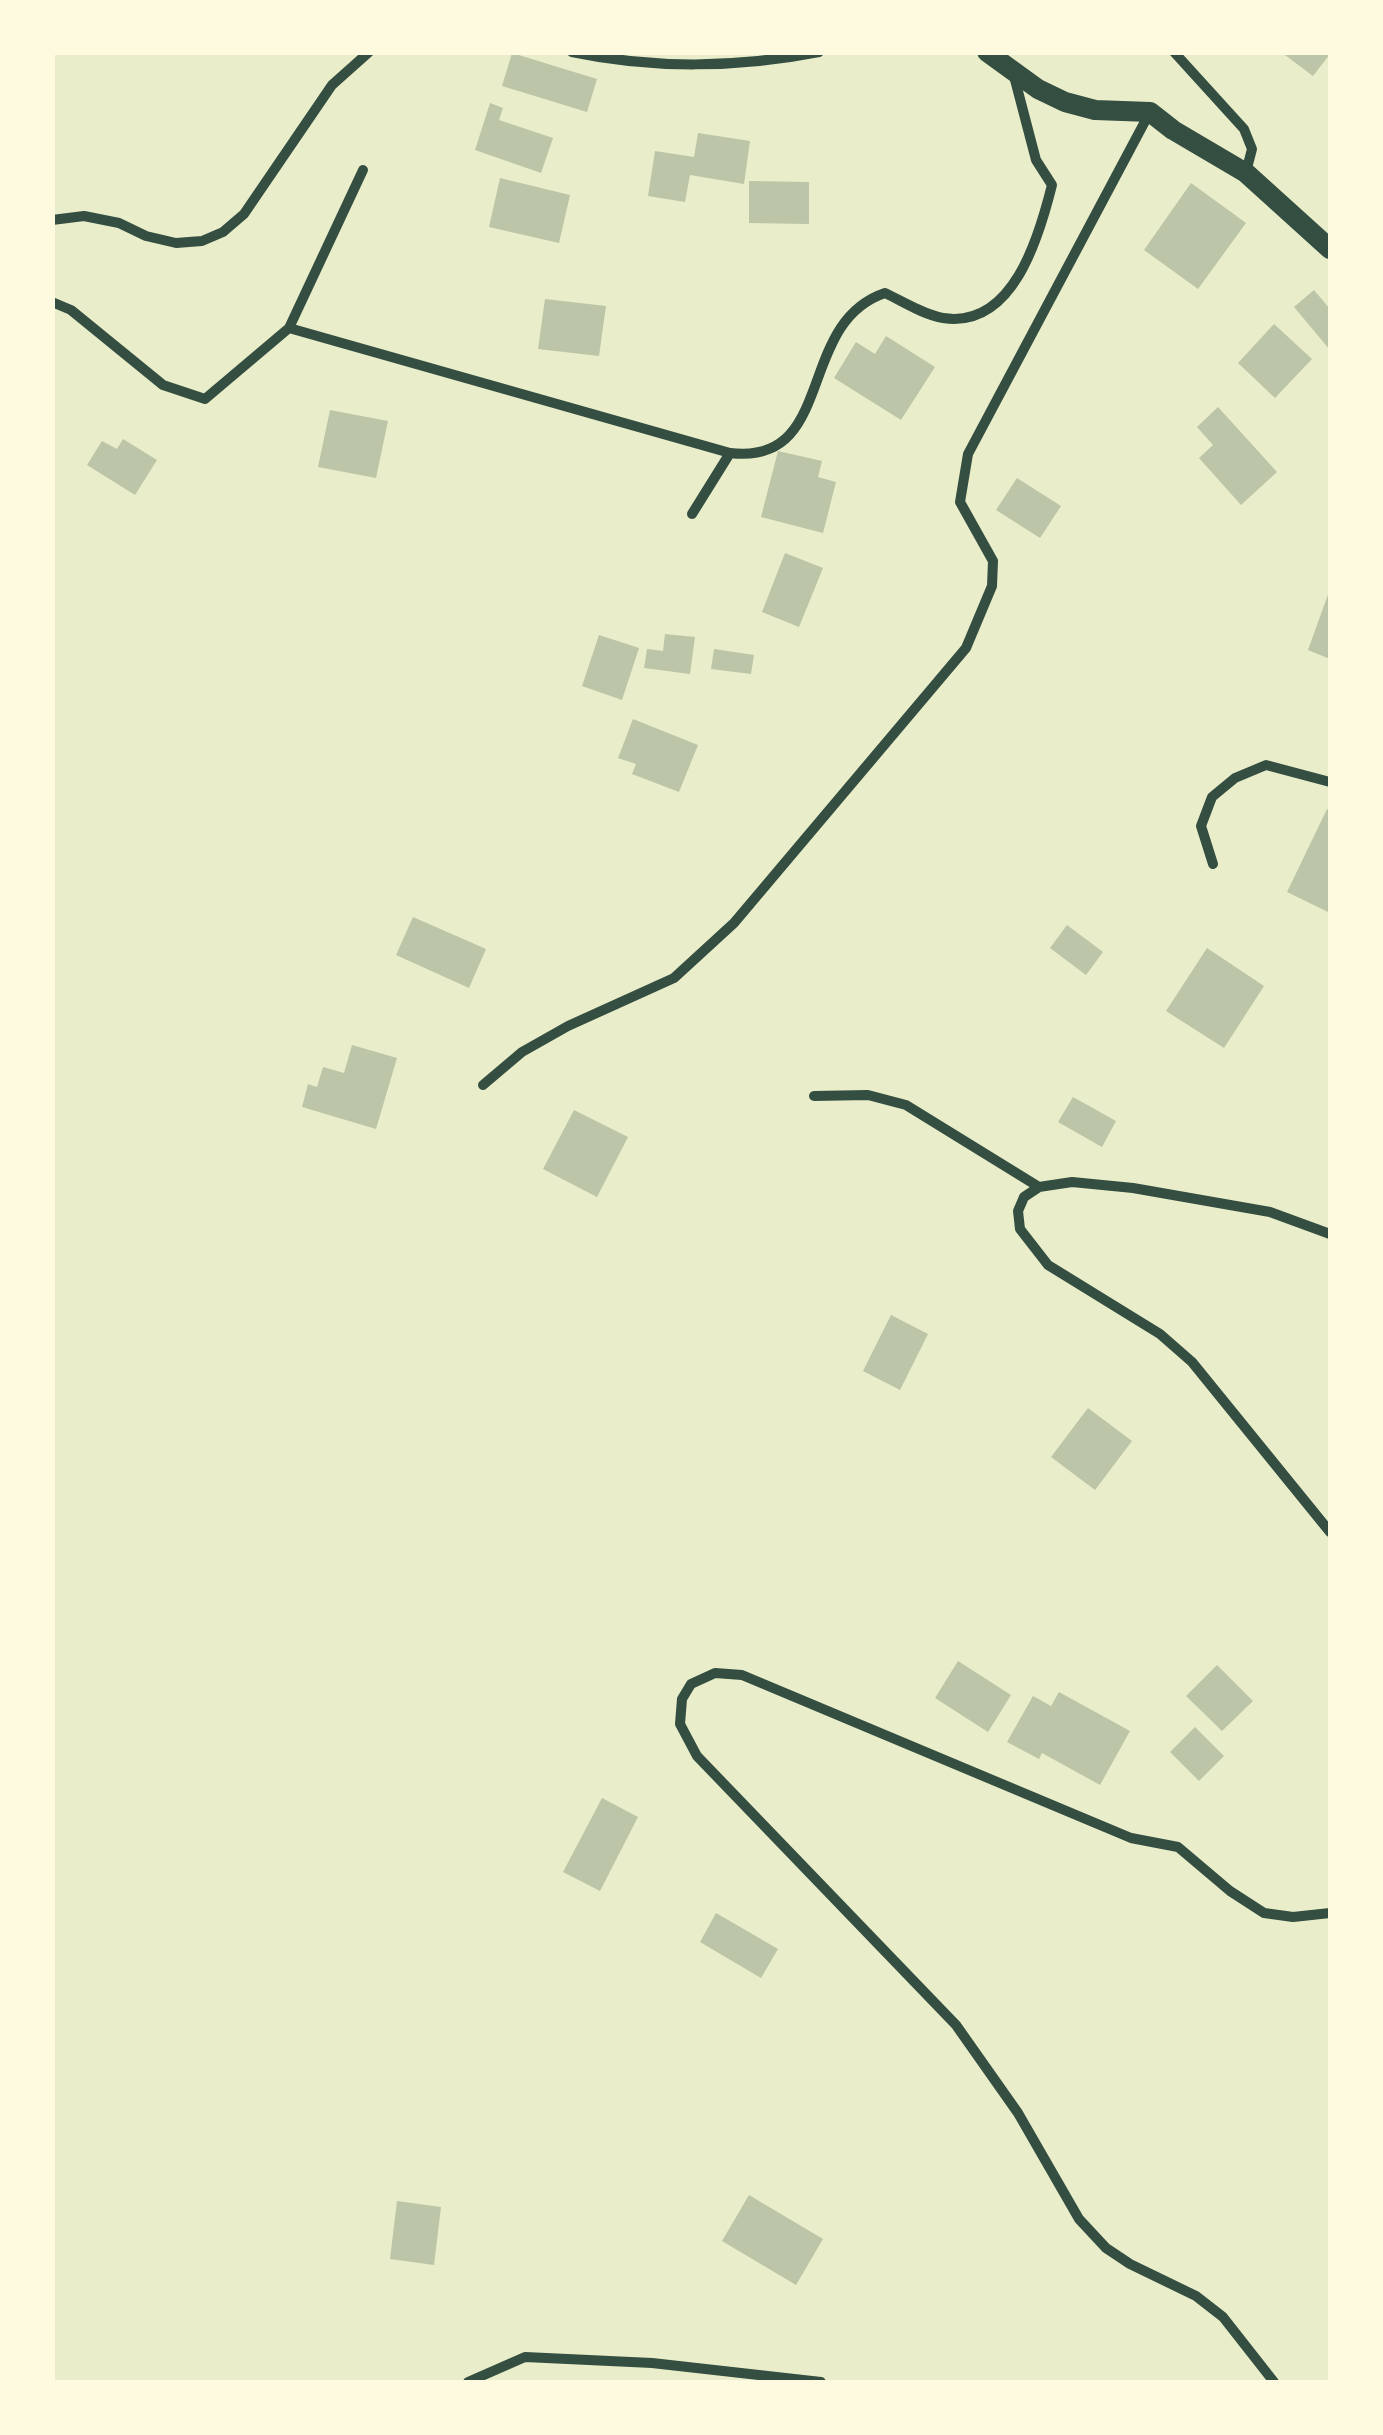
<!DOCTYPE html>
<html>
<head>
<meta charset="utf-8">
<style>
  body { margin:0 }
  #map { position:relative; width:1383px; height:2435px; overflow:hidden; background:#e9edc9; font-family:"Space Grotesk",sans-serif }
  canvas { display:block }
  .frame { position:absolute; inset:0; border:55px solid #fefae0; pointer-events:none }
</style>
</head>
<body>
<div id="map">
<canvas width="1383" height="2435"></canvas>
<div class="frame"></div>
</div>
<script>
const ctx = document.querySelector('canvas').getContext('2d');
ctx.lineJoin = 'round';
function paint(path, color) { ctx.fillStyle = color; ctx.fill(path, 'evenodd'); }
function trace(path, color, width, dash) { ctx.strokeStyle = color; ctx.lineWidth = width; ctx.lineCap = dash ? 'butt' : 'round'; ctx.setLineDash(dash || []); ctx.stroke(path); }
paint(new Path2D(`
  M1281,52h49v2l-17,22z
  M512,53l85,26 -10,33 -85,-26z
  M490,103l13,5 -4,12 54,18 -12,35 -66,-23z
  M698,133l52,8 -6,43 -54,-9 -5,27 -37,-6 7,-45 39,6z
  M500,178l70,17 -11,48 -70,-16z
  M749,181l60,1v42l-60,-1z
  M1191,183l55,40 -48,66 -54,-39z
  M1314,290l16,19v41l-36,-43z
  M545,299l61,7 -7,50 -61,-7z
  M1274,324l38,35 -37,39 -37,-35z
  M886,336l49,31 -34,53 -67,-42 22,-36 19,12z
  M1218,407l59,65 -36,33 -42,-47 14,-13 -16,-18z
  M330,410l58,11 -12,57 -58,-11z
  M123,439l34,21 -22,35 -48,-30 15,-24 15,8z
  M778,451l44,10 -4,16 18,5 -13,51 -62,-16z
  M1017,478l44,28 -21,32 -44,-28z
  M785,553l38,15 -24,59 -37,-15z
  M1330,589v70l-22,-9z
  M665,634l30,3 -5,37 -46,-6 3,-19 16,2z
  M599,635l40,13 -17,52 -40,-14z
  M714,649l40,6 -3,19 -40,-5z
  M633,719l65,26 -19,47 -47,-18 4,-10 -18,-6z
  M1327,809l3,2v102l-43,-21z
  M413,917l73,32 -17,39 -73,-33z
  M1067,925l36,27 -17,23 -36,-27z
  M1207,948l57,38 -40,62 -58,-37z
  M352,1045l45,13 -21,71 -74,-22 6,-23 9,3 6,-20 21,6z
  M1073,1097l43,24 -14,26 -44,-25z
  M574,1110l54,27 -31,60 -54,-28z
  M891,1315l37,19 -28,56 -37,-19z
  M1088,1408l44,33 -37,49 -44,-33z
  M958,1661l53,34 -23,37 -53,-34z
  M1217,1665l36,36 -31,30 -36,-35z
  M1059,1692l71,39 -30,54 -58,-32 -3,6 -32,-17 26,-46 18,10z
  M1195,1727l29,29 -25,25 -29,-29z
  M602,1798l36,19 -38,74 -37,-19z
  M716,1913l62,36 -17,29 -61,-36z
  M749,2195l74,44 -27,46 -74,-44z
  M397,2201l44,6 -7,58 -44,-6z`), '#bcc5a7');
trace(new Path2D(`
  M572,52c80,17 166,16 247,0
  M1174,52l70,77 8,20 -6,23
  M52,220l32,-4 35,7 27,13 30,7 26,-2 21,-9 21,-18 88,-129 37,-33
  M52,302l19,8 92,75 42,14 84,-71 441,125 -38,61
  M289,328l74,-158
  M730,453c107,13 65,-130 155,-160 17,8 39,22 58,25 70,11 96,-81 109,-133l-16,-25 -22,-84
  M1213,864l-12,-38 11,-29 23,-19 31,-13 64,17
  M483,1085l39,-33 46,-26 106,-48 60,-55 232,-275 26,-62 1,-25 -33,-59 8,-48 182,-342
  M814,1096l54,-1 38,10 133,82
  M1330,1234l-60,-22 -137,-24 -61,-6 -33,5 -15,10 -6,14 2,18 28,36 112,69 32,28 138,170
  M468,2382l57,-25 127,6 169,19
  M1274,2382l-51,-65 -27,-21 -66,-32 -24,-16 -27,-29 -61,-106 -62,-88 -259,-269 -17,-32 2,-25 9,-15 24,-11 27,2 389,163 47,9 52,44 34,22 29,4 37,-4`), '#344e41', 10);
trace(new Path2D(`
  M987,52l51,37 27,13 30,8 55,2 23,18 73,43 84,76`), '#344e41', 20);
</script>
</body>
</html>
